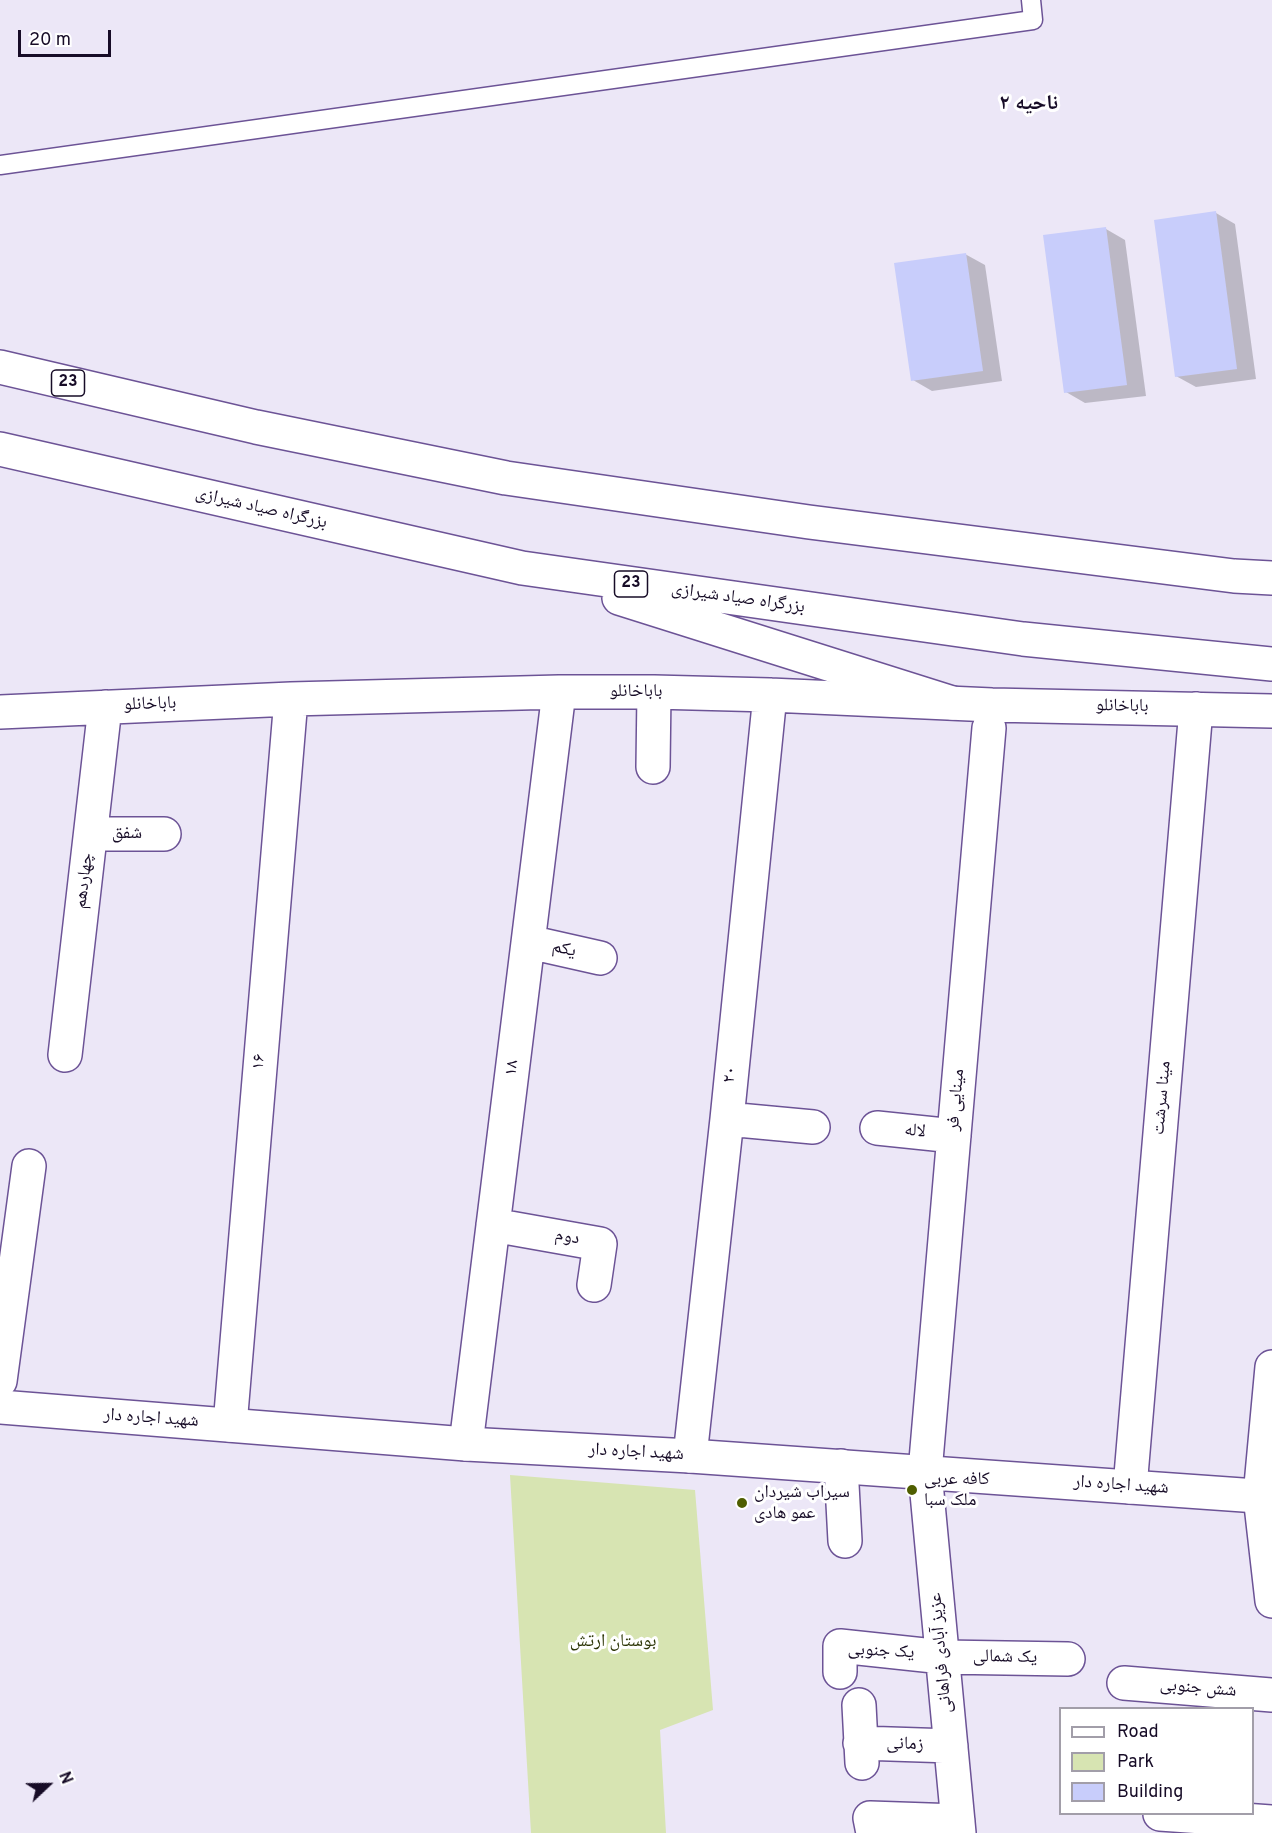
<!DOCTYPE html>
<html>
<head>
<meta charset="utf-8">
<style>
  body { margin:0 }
  #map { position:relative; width:1272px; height:1833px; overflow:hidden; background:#ece7f7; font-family:Overpass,sans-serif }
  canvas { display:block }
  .legend { position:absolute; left:1059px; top:1707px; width:195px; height:108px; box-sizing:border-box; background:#fff; border:2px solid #a29ea9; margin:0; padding:8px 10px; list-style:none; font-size:18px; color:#170c27 }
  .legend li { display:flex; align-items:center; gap:12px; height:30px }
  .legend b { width:30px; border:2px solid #a29ea9 }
  .north { position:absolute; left:18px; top:1755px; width:60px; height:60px; -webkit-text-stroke:4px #fff; paint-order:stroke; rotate:68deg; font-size:16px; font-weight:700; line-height:24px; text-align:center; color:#170c27 }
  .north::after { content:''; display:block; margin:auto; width:21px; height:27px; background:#170c27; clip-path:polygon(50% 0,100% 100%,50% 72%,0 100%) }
  .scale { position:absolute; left:18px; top:30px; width:93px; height:27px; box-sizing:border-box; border:3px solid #170c27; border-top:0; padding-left:8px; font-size:18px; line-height:21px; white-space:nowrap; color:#170c27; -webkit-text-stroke:4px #fff; paint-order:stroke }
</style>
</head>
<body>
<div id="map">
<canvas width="1272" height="1833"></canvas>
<ul class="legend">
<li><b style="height:8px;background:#fff"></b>Road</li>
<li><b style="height:16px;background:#d7e4b2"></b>Park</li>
<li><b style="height:16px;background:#c8cdfb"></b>Building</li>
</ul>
<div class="north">N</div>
<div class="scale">20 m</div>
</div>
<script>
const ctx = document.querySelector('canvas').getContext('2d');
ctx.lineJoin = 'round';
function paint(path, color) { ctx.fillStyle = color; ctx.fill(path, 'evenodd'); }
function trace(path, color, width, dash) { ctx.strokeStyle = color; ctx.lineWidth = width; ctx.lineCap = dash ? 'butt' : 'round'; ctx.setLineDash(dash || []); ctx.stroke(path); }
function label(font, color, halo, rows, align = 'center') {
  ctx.font = font + ' Overpass,"Noto Naskh Arabic",sans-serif'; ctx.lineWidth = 6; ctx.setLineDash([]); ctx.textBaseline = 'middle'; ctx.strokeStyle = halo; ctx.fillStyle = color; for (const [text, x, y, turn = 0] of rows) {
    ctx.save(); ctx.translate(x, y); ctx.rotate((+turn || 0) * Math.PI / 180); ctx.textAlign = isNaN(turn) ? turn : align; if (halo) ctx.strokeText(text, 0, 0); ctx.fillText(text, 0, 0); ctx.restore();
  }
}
paint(new Path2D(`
  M510,1475l185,15 18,220 -53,20 6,103h-135z`), '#d7e4b2');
paint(new Path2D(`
  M1216,213l19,11 21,155 -60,8 -20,-11z
  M1106,229l19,11 21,156 -61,7 -19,-11z
  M965,254l20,11 17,116 -70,10 -19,-11z`), '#0003');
paint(new Path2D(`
  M1216,211l21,158 -62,8 -21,-157z
  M1106,227l21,158 -63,8 -21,-158z
  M966,253l17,118 -72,10 -17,-118z`), '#c8cdfb');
const lane = new Path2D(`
  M0,165l1033,-145 -2,-20`);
const street = new Path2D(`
  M0,712l291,-13 268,-7h95l116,3 222,10 280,6
  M653,767l1,-75
  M91,834h73
  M529,942l71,16
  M65,1055l40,-348
  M727,1119l86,8
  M877,1128l77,8
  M493,1225l107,19 -6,41
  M1272,1367l-12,129 12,105
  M0,1381l29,-215
  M230,1425l61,-726
  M466,1444l93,-752
  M690,1456l37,-337 43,-424
  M841,1466l4,75
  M1130,1487l66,-778
  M840,1672v-26l103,11 125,2
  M1124,1683l148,12
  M859,1705l3,58
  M860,1743l91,3
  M1160,1814l112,8
  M873,1833l-3,-15 88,3
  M959,1833l-34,-361 64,-744`);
const secondary = new Path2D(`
  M0,1407l466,37 224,12 582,41`);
const highway = new Path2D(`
  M0,367l256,60 250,51 303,44 425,54 38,2
  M0,449l522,119 501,71 249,25
  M619,598l333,105`);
trace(lane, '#6c5396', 21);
trace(street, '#6c5396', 36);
trace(secondary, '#6c5396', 36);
trace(highway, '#6c5396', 36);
trace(lane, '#fff', 18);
trace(street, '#fff', 33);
trace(secondary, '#fff', 33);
trace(highway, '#fff', 33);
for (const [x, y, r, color] of [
  [912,1490,6,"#4f5e00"],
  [742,1503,6,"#4f5e00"]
]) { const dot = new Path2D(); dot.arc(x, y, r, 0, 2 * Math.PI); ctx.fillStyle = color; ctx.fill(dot); trace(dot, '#fff', 2); }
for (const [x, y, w] of [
  [68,383,33],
  [631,584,33]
]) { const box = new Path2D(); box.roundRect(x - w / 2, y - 13, w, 26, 4.5); ctx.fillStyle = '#fff'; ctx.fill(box); trace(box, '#170c27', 1.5); }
label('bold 16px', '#170c27', null, [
  ["23",68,383],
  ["23",631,584]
]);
label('18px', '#170c27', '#fff', [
  ["بزرگراه صیاد شیرازی",261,509,13],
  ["بزرگراه صیاد شیرازی",738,599,8],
  ["باباخانلو",636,692],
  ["باباخانلو",150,705,-2],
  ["باباخانلو",1122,707,1],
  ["شفق",127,834],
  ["چهاردهم",85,881,-83],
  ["یکم",564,950,13],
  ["۱۶",260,1062,-85],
  ["۱۸",513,1068,-83],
  ["۲۰",731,1075,-84],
  ["مینا سرشت",1163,1098,-85],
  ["مینایی فر",957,1100,-85],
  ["لاله",915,1132,6],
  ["دوم",567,1238,10],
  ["شهید اجاره دار",151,1419,4],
  ["شهید اجاره دار",636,1453,3],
  ["شهید اجاره دار",1121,1486,4],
  ["یک جنوبی",881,1652,3],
  ["عزیز آبادی فراهانی",942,1653,-95],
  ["یک شمالی",1005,1658,1],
  ["شش جنوبی",1198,1689,5],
  ["زمانی",905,1745,2]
]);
label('18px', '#170c27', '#fff', [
  ["کافه عربی",924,1480],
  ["ملک سبا",924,1501],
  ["سیراب شیردان",754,1493],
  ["عمو هادی",754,1514]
], 'left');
label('18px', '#2b3405', '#fff', [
  ["بوستان ارتش",613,1642]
]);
label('bold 21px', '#170c27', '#fff', [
  ["ناحیه ۲",1029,105]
]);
</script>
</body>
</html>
